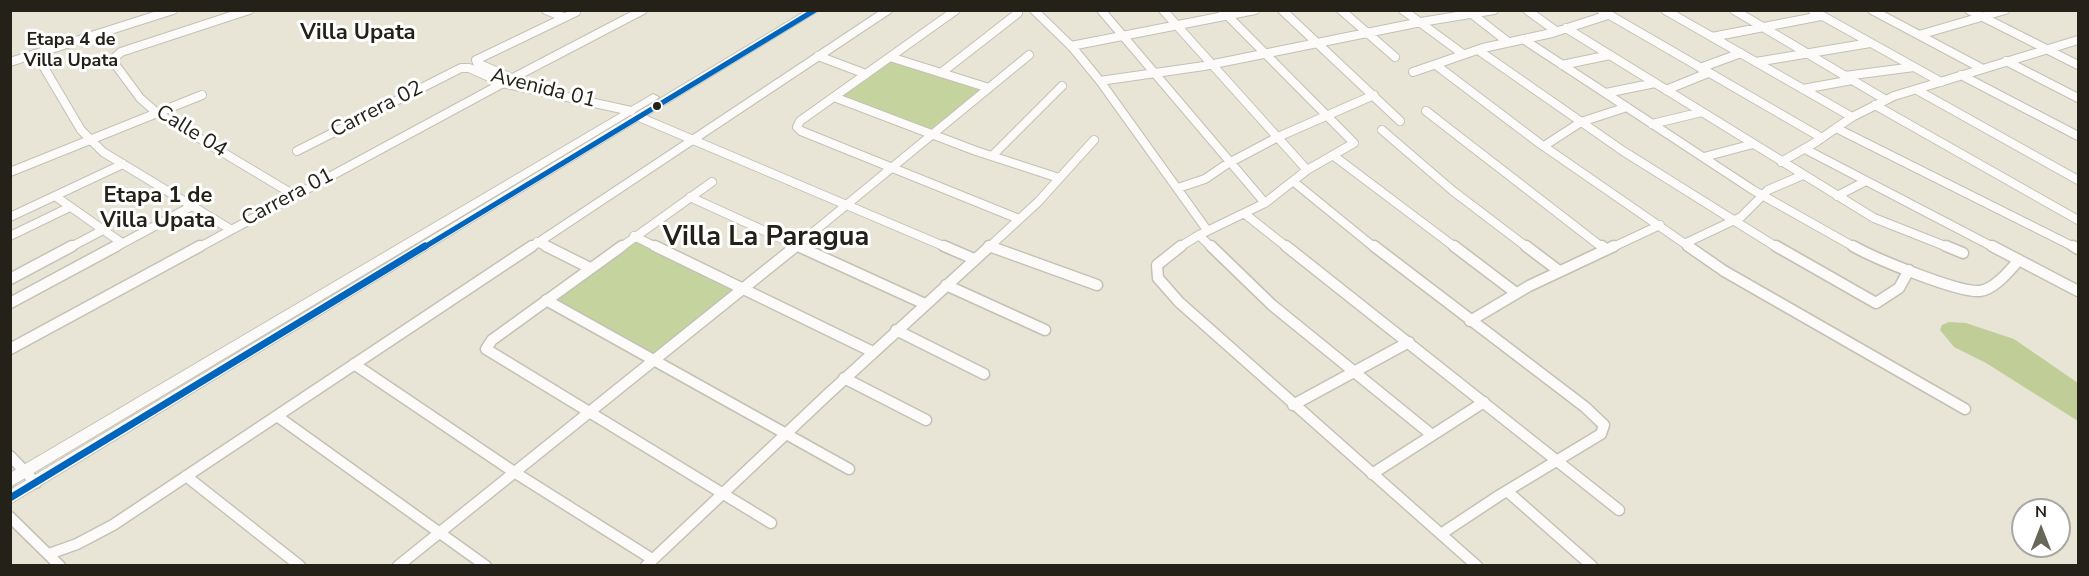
<!DOCTYPE html>
<html>
<head>
<meta charset="utf-8">
<style>
  body { margin:0 }
  #map { position:relative; width:2089px; height:576px; overflow:hidden; background:#e8e5d6; font-family:"Nunito Sans",sans-serif }
  canvas { display:block }
  .frame { position:absolute; inset:0; border:12px solid #242218; pointer-events:none }
  .north { position:absolute; left:2011px; top:498px; width:60px; height:60px; box-sizing:border-box; background:#fff; border:2px solid #a7a7a3; border-radius:50%; rotate:0deg; font-size:16px; font-weight:700; line-height:24px; text-align:center; color:#242218 }
  .north::after { content:''; display:block; margin:auto; width:21px; height:27px; background:#69665a; clip-path:polygon(50% 0,100% 100%,50% 72%,0 100%) }
</style>
</head>
<body>
<div id="map">
<canvas width="2089" height="576"></canvas>
<div class="frame"></div>
<div class="north">N</div>
</div>
<script>
const ctx = document.querySelector('canvas').getContext('2d');
ctx.lineJoin = 'round';
function paint(path, color) { ctx.fillStyle = color; ctx.fill(path, 'evenodd'); }
function trace(path, color, width, dash) { ctx.strokeStyle = color; ctx.lineWidth = width; ctx.lineCap = dash ? 'butt' : 'round'; ctx.setLineDash(dash || []); ctx.stroke(path); }
function label(font, color, halo, rows, align = 'center') {
  ctx.font = font + ' "Nunito Sans",sans-serif'; ctx.lineWidth = 6; ctx.setLineDash([]); ctx.textBaseline = 'middle'; ctx.strokeStyle = halo; ctx.fillStyle = color; for (const [text, x, y, turn = 0] of rows) {
    ctx.save(); ctx.translate(x, y); ctx.rotate((+turn || 0) * Math.PI / 180); ctx.textAlign = isNaN(turn) ? turn : align; if (halo) ctx.strokeText(text, 0, 0); ctx.fillText(text, 0, 0); ctx.restore();
  }
}
paint(new Path2D(`
  M890,57l99,31 -55,47 -100,-38z
  M634,236l109,52 -88,71 -109,-59z`), '#c5d39e');
paint(new Path2D(`
  M1949,322l17,1 48,16 64,44v38l-92,-58 -32,-16 -14,-17 2,-5z`), '#c0cd97');
const streetFar1 = new Path2D(`
  M249,10l-128,42 -9,8 28,38 17,15 137,82
  M546,10l17,7
  M956,10l-156,111 -3,6 4,4 218,88
  M1034,10l39,38 27,33 107,149
  M1101,10l164,193
  M1163,10l144,160
  M1282,10l118,111
  M1341,10l54,47
  M1403,10l60,44
  M1527,10l29,21
  M1601,10l221,128
  M1665,10l187,107
  M1734,10l152,90
  M1812,10l129,72
  M1872,10l109,58
  M1969,10l109,55
  M1472,14l36,28
  M1566,28l308,190 76,30
  M1919,35l86,-25
  M1712,37l109,-21
  M1523,39l230,151 103,58
  M1071,46l184,-36
  M1478,50l145,101 155,97
  M36,54l45,76 22,22 127,77
  M818,56l48,18
  M890,57l99,31
  M2006,61l72,37
  M10,62l163,-52
  M1756,62l114,-19
  M1436,65l103,78 152,105
  M1562,65l48,-10
  M1700,68l41,-15
  M1413,72l70,-24 69,-15 56,-18
  M941,73l77,-60
  M1961,75l117,61
  M1845,76l69,-9
  M511,79l132,-69
  M516,80l-39,-17 -1,-3 100,-48
  M1100,81l104,-15 217,-44 73,-12
  M1803,89l49,-9
  M1666,90l42,-17
  M1917,90l161,90
  M1606,93l49,-10
  M834,97l142,54 83,27
  M1875,105l203,115
  M1426,111l177,137
  M639,117l309,131
  M1652,124l50,-12
  M1836,128l240,120
  M1382,130l71,61 75,57
  M1544,146l37,-24 46,-15
  M1805,149l190,99
  M297,151l164,-83h8l34,15 128,28
  M992,156l70,-70
  M1334,156l122,92
  M1704,157l49,-13
  M1781,162l35,-20 36,-25 42,-21 184,-56
  M10,172l192,-77
  M1294,182l81,66
  M1178,188l27,-9 22,-15 51,-27 96,-42
  M55,196l67,47
  M1837,196l29,-15
  M690,197l112,51
  M1245,214l43,34
  M10,217l113,-53
  M1199,235l13,13
  M10,236l60,-29
  M634,236l24,12
  M537,242l12,6
  M1686,243l55,-26 27,-27 35,-15
  M988,246l5,2
  M69,248l34,-18
  M114,248l78,-42
  M198,248l305,-165
  M530,248l358,-238
  M620,248l92,-66
  M794,248l235,-193
  M988,248l50,-46 56,-62
  M1178,248l21,-13 66,-32 42,-33 47,-27 -132,-133
  M1611,248l49,-23`);
const street = new Path2D(`
  M546,246l44,22
  M622,246l-130,94 -6,9 285,174
  M655,246l218,106
  M798,246l127,58
  M944,246l30,13
  M989,246l108,39
  M1181,246l-24,19 1,13 21,24 298,264
  M1211,246l61,59 160,130
  M1286,246l333,264
  M1374,246l211,161 19,18 -3,9 -101,61 -59,39
  M1454,246l62,47
  M1526,246l33,25
  M1602,246l3,3
  M1688,246l36,25 241,138
  M1776,246l100,57 23,-15 10,-18
  M1853,246c21,12 105,47 127,45 15,-2 29,-20 39,-31
  M1946,246l17,7
  M1992,246l86,45
  M2073,246l5,3
  M10,279l62,-33
  M946,285l99,45
  M546,300l303,169
  M10,303l106,-57
  M1470,321l59,-35 85,-40
  M896,330l88,44
  M10,349l190,-103
  M354,364l160,108 138,87
  M844,378l82,42
  M1293,405l116,-63
  M277,416l209,150
  M10,456l26,27
  M1372,474l112,-72
  M186,476l114,90
  M1507,491l85,75
  M10,517l50,49
  M49,554l28,-10 36,-19 419,-279
  M398,566l398,-320
  M646,566l180,-170 164,-150`);
const secondary = new Path2D(`
  M807,10h13l-810,494v-14z
  M653,94l6,3 -2,2 -647,388v-14z`);
trace(streetFar1, '#c3c1b5', 10);
trace(street, '#c3c1b5', 13);
trace(secondary, '#c3c1b5', 2);
trace(streetFar1, '#fcfbf9', 8);
trace(street, '#fcfbf9', 10);
paint(secondary, '#fcfbf9');
trace(new Path2D(`
  M423,248l392,-238`), '#0065bd', 5);
trace(new Path2D(`
  M10,498l415,-252`), '#0065bd', 7);
for (const [x, y, r, color] of [
  [657,106,5,"#242218"]
]) { const dot = new Path2D(); dot.arc(x, y, r, 0, 2 * Math.PI); ctx.fillStyle = color; ctx.fill(dot); trace(dot, '#fff', 2); }
label('bold 18px', '#242218', '#fff', [
  ["Etapa 4 de",71,41],
  ["Villa Upata",71,62]
]);
label('21px', '#242218', '#fff', [
  ["Avenida 01",543,89,14],
  ["Carrera 02",377,110,-27],
  ["Calle 04",191,132,32],
  ["Carrera 01",288,198,-28]
]);
label('bold 22px', '#242218', '#fff', [
  ["Villa Upata",358,34]
]);
label('bold 22px', '#242218', '#fff', [
  ["Etapa 1 de",158,197],
  ["Villa Upata",158,222]
]);
label('bold 27px', '#242218', '#fff', [
  ["Villa La Paragua",766,238]
]);
</script>
</body>
</html>
